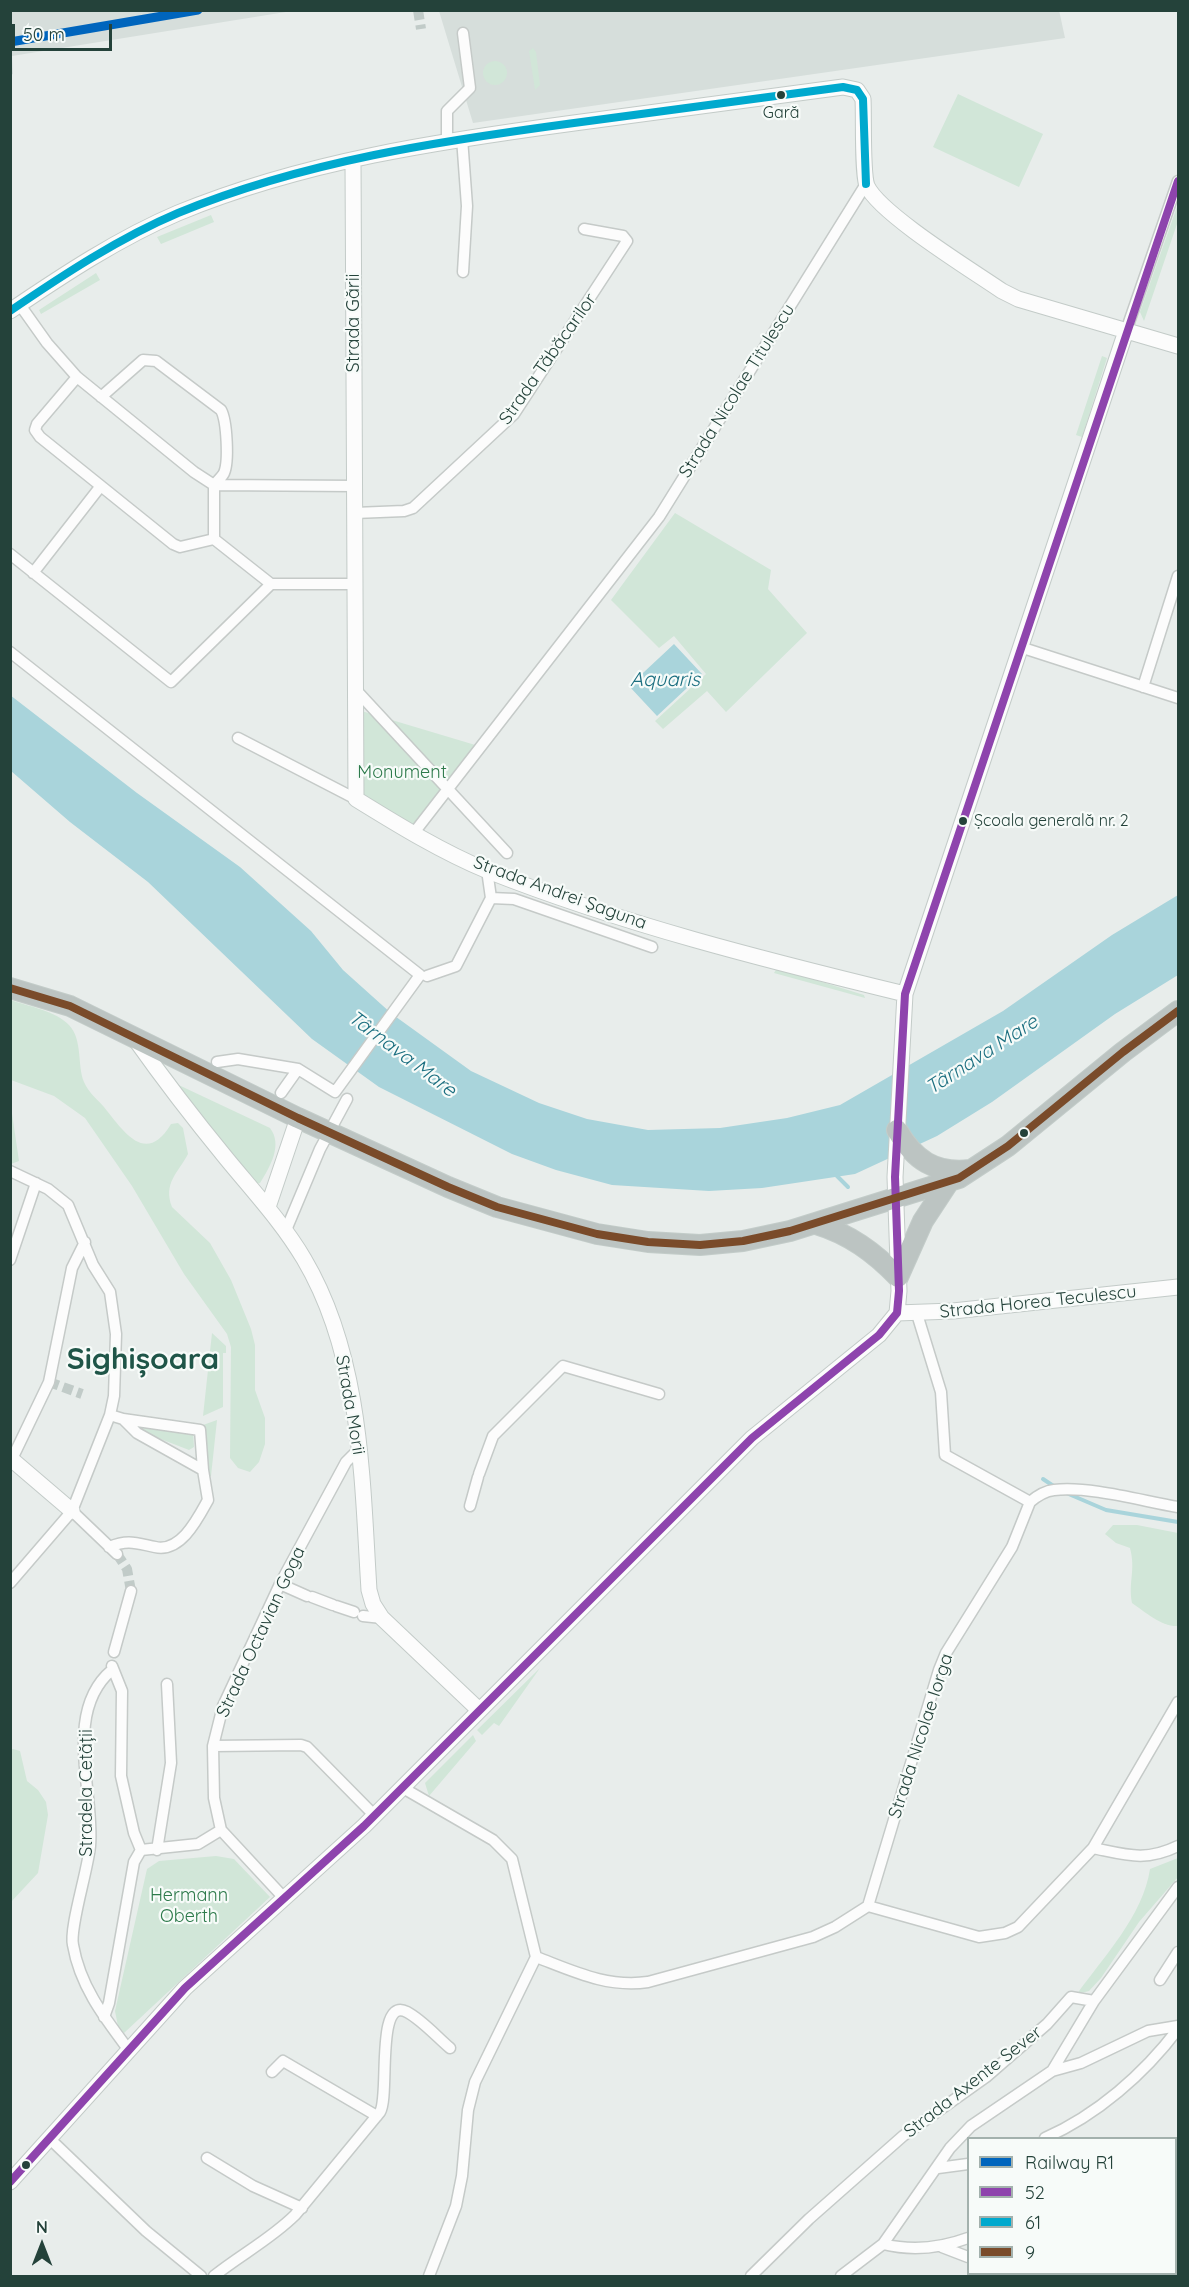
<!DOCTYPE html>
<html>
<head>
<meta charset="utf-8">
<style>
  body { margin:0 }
  #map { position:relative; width:1189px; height:2287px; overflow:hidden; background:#e8edeb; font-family:Quicksand,sans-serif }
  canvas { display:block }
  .frame { position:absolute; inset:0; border:12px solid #24423a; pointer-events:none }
  .legend { position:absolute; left:967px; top:2137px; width:210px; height:138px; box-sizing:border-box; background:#f7fbf9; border:2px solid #a3b1ad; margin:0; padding:8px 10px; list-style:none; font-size:18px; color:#24423a }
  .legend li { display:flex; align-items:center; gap:12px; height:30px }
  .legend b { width:30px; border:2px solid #a3b1ad }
  .north { position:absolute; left:12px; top:2215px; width:60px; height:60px; -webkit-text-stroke:4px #f7fbf9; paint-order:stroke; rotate:0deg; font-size:16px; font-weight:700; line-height:24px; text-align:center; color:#24423a }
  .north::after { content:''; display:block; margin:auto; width:21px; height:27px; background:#24423a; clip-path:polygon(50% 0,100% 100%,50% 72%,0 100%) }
  .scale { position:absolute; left:12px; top:24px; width:100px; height:27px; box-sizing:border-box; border:3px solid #24423a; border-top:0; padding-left:8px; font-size:18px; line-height:21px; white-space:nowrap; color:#24423a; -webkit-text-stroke:4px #f7fbf9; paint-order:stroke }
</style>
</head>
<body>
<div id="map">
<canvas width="1189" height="2287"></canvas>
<div class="frame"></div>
<ul class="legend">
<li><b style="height:8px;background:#0065bd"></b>Railway R1</li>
<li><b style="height:8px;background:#8e44ad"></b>52</li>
<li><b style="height:8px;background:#00a9ce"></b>61</li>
<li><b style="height:8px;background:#7a4b2a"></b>9</li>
</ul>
<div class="north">N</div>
<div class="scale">50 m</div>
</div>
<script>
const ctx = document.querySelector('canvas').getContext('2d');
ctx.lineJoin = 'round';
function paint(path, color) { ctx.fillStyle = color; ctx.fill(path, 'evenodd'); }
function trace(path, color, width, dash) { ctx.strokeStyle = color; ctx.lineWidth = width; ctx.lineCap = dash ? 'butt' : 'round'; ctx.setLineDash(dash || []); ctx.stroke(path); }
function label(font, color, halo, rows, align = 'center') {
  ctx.font = font + ' Quicksand,sans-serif'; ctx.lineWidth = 4.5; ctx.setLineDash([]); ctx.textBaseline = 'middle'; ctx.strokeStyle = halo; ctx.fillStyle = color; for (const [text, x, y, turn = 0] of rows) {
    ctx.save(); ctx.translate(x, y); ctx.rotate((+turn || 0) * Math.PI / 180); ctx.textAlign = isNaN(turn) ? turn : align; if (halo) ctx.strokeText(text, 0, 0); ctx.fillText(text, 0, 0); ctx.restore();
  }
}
paint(new Path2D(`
  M11,10h281v1l-280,45 1,18 -2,1z
  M1059,10l6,28 -592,85 -34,-112z`), '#d6dedb');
paint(new Path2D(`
  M533,48l3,4 4,33 -5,5 -6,-39z
  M483 73a12 12 0 1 1 24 0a12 12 0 1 1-24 0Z
  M958,94l85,40 -24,53 -86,-40z
  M1178,204v17l-34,100 -4,-9z
  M211,215l3,7 -53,22 -4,-7z
  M96,273l4,7 -59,34 -2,-4z
  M1102,356l5,2 -25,79 -6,-2z
  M675,513l96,57 -3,19 39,44 -81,79 -19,-21 -44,38 -8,-8 51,-47 -32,-38 -15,12 -48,-48z
  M355,709l127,38 -69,87 -57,-35z
  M777,968l87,27 1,3 -91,-25z
  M10,1000c18,6 46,11 59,25 14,15 8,40 15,57 5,11 13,17 20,25 20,25 42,59 67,17l7,-1 5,5 5,26c-10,19 -25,29 -16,53l38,36 21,37 20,49 4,16v45l10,28v26l-6,18 -9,10 -12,-4 -8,-10 1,-111 -4,-13 -43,-60 -52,-88 -47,-68 -31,-22 -43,-16z
  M168,1080l102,48c13,17 0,39 -10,55l-6,1z
  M10,1100l9,61 -8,3h-1z
  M212,1333l14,13v7h-3v54l-20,9z
  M217,1420l-6,56 -3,2 -5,-53z
  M141,1427l52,4 1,16 -5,3 -49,-19z
  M1113,1525h24l41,8v93c-16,1 -33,-14 -46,-23 -4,-22 4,-32 -2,-55l-14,-5 -11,-9z
  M540,1668l-41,58 -5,-3 -12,12 -5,-5z
  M473,1735l3,6 -47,55 -4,-13z
  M13,1749l7,2 7,30 11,9 8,12 2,13 -10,58 -27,29 -1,-152z
  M216,1856l18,3 36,38 -146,136 -6,-7 -3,-15 32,-142 12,-8z
  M1178,1858v19l-39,45 -38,56 -12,13 -12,3c27,-38 66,-78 73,-125z`), '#d1e6d8');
paint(new Path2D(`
  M674,644l28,30 -45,42 -28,-30z
  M10,695l127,98 103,74 71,64 32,39 49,44 79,57 68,32 48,16 61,11 72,-2 67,-10 53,-13 163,-94 109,-76 66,-40v80l-63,39 -123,88 -55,34 -82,38 -93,14 -53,3 -97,-6 -56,-15 -44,-16 -133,-67 -67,-48 -164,-157 -78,-60 -59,-51z`), '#a9d4db');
trace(new Path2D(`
  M836,1175l12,12
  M1043,1479l12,8
  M1064,1492l42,18 72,12`), '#a9d4db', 4);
trace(new Path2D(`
  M418,10l3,19
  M49,1382l33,12
  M117,1554l10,15 4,22`), '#c1cbc8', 10, [10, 5]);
const street = new Path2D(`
  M462,138l5,68 -4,66
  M447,140v-29l23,-23 -7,-55
  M20,305l27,38 30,34 117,95 20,13 141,1
  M1126,331l52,-150
  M77,377l-40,47 -2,6 5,7 133,107 7,3 34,-8
  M101,397l42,-37 13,1 65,49c6,11 8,52 3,63 -2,4 -7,8 -10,12v54
  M355,513l49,-2 9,-3 101,-94 113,-173 -4,-5 -39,-7
  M214,539l57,45h84
  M10,554l161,128 100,-98
  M33,573l67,-86
  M1020,647l158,51
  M10,652l410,323 -85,117 -37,-23 -60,-10 -21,3
  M1143,687l35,-111
  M355,689l152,164
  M238,738l118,61
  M413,834l246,-317 207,-333
  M491,898l23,1 138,48
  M427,976l29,-10 35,-68 -4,-28
  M281,1093l17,-24
  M10,1171l38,18 20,16 25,60 17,27 6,42 -2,62 -4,19 -38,96 -62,72
  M286,1230l34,-81 27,-50
  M10,1260l26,-77
  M917,1314l24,78 4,63 85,47
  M123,1419l77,11 3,40
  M12,1459l37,-77 23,-114 13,-26
  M479,1474l14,-38 70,-70 96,28
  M1030,1502c7,-6 15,-11 24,-12 37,-4 88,11 124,17
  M470,1506l8,-29
  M72,1511l45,43
  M109,1547c19,-8 27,-4 46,0 26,6 43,-29 53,-47l-5,-30 -66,-37 -14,-14 -13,-4
  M280,1584l27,12
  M312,1597l21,8
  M336,1606l18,6
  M363,1616l19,2
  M114,1652l17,-61
  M112,1666l10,25 -1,85 13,57 7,17 57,-6 23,-14
  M112,1670c-50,42 -17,123 -22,176 -2,24 -21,82 -17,99 7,41 31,72 55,104
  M213,1746l88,-1 6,2 68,69
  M403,1788l90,52 19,19 24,98
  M1093,1848c34,7 52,14 85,-2
  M157,1850l14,-87 -4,-79
  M285,1899l-64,-69 -7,-32 -1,-52 10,-40 57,-122 66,-122 13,-13
  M868,1906l71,-236 7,-17 66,-106 18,-45
  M868,1906l111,31 26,-4 13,-6 75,-79 85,-146
  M536,1957c37,14 71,31 112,25l165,-45 22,-10 33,-21
  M1160,1980l18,-28
  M104,2017l5,-14 25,-141 7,-12
  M1052,2071l42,-70 84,-114
  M272,2072l11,-11 94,55
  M1045,2138c52,-23 99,-64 133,-109
  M50,2139l96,92 55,45
  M1176,2148l2,-1
  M207,2158l46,28 49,22
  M938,2168l30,-4
  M1176,2239l2,-2
  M883,2244c28,7 58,4 85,-6
  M942,2247l26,10
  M1176,2255h2
  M214,2276c26,-21 57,-37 81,-61l85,-103c10,-16 -5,-117 27,-100 15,8 30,25 43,36
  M429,2276l27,-70 6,-30 6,-66 7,-28 61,-125
  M751,2276l58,-57 94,-83 83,-59 61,-53 24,-27 23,4
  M841,2276l42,-32 67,-96 21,-22 81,-55 29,-8 67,-32 30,-5`);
const secondary = new Path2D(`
  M353,160l3,639c42,26 86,53 132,72 134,53 277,89 417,123
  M10,311c53,-36 109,-73 168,-98 126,-52 262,-72 396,-90 90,-12 180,-24 269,-36l14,3 6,9c1,17 -1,74 4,87 13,28 106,85 135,105l16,8 160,47
  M135,1039c29,41 59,80 91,119 27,33 56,64 78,101 58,98 58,220 65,331l4,14 9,14 97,92
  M268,1207l30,-89
  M897,1313l56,-2 225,-24
  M10,1458l62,53
  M10,2182l175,-194 179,-162 388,-388 127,-103 18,-22 2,-22 -4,-114 10,-183 221,-663`);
const highway = new Path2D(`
  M10,988l60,18 228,112 150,69 49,20 100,27 51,8 52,3 43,-4 47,-10 169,-53 49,-32 115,-94 55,-41
  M897,1130c17,30 38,44 73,40
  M816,1224c33,10 58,28 82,53l25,-56 25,-38`);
trace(street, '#c5cac8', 13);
trace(secondary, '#c3cbc8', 17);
trace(highway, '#c3ccc9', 22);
trace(street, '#fcfcfc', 10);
trace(secondary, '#fcfcfc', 15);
trace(highway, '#bcc4c2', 20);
trace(new Path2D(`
  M10,2182l175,-194 179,-162 388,-388 127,-103 18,-22 2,-22 -4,-114 10,-183 273,-813`), '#8e44ad', 8);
trace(new Path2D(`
  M10,311c53,-36 109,-73 168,-98 126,-52 262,-72 396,-90 90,-12 180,-24 269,-36l14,3 6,9 3,85`), '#00a9ce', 8);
trace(new Path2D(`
  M10,988l60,18 228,112 150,69 49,20 100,27 51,8 52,3 43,-4 47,-10 169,-53 49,-32 115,-94 55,-41`), '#7a4b2a', 8);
trace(new Path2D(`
  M10,42l188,-32`), '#0065bd', 9);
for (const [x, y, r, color] of [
  [781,95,5,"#24423a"],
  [963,821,5,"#24423a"],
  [1024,1133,5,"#24423a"],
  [26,2165,5,"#24423a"]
]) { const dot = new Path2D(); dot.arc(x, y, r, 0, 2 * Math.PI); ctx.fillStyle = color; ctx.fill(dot); trace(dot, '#f7fbf9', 2); }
label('16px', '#24423a', '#f7fbf9', [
  ["Gară",781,113],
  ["Școala generală nr. 2",974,821,"left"]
]);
label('18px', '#24423a', '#f7fbf9', [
  ["Strada Gării",354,323,-90],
  ["Strada Tăbăcarilor",548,359,-55],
  ["Strada Nicolae Titulescu",737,391,-58],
  ["Strada Andrei Șaguna",560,893,20],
  ["Strada Horea Teculescu",1038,1302,-6],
  ["Strada Morii",350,1405,80],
  ["Strada Octavian Goga",261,1632,-65],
  ["Strada Nicolae Iorga",921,1736,-72],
  ["Stradela Cetății",87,1793,-90],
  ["Strada Axente Sever",973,2082,-38]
]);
label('18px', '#2d7a4b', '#f7fbf9', [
  ["Monument",402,773],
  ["Hermann",189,1896],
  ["Oberth",189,1917]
]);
label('italic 20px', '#1c6f80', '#f7fbf9', [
  ["Aquaris",665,680],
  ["Târnava Mare",402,1054,37],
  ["Târnava Mare",982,1055,-33]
]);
label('bold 30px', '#1f5548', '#f7fbf9', [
  ["Sighișoara",143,1360]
]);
</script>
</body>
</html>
